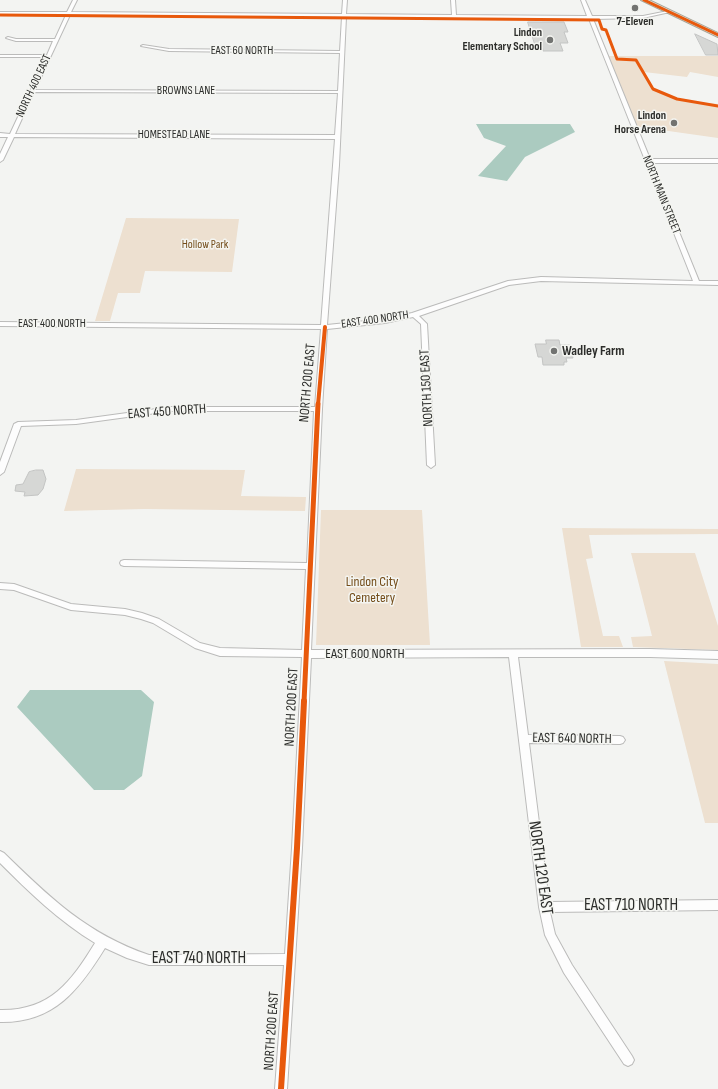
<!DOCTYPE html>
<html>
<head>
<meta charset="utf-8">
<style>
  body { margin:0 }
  canvas { display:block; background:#f3f4f2 }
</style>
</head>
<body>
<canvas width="718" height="1089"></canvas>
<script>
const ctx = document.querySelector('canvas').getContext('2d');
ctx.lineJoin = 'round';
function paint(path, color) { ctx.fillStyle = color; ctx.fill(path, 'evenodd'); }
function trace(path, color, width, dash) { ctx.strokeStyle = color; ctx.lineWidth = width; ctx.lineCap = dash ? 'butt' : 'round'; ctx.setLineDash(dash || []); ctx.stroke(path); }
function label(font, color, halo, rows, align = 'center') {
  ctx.font = font + ' "Sofia Sans Condensed",sans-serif'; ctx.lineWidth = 3; ctx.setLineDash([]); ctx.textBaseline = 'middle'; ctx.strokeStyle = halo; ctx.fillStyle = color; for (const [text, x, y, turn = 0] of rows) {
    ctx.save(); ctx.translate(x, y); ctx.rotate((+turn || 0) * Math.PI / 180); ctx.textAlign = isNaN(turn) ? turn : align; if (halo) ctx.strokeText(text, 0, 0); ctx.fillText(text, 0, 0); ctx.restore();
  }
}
paint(new Path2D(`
  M605,56h113v21l-28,-5 -3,5 -43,-5c4,5 6,12 10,16 10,11 50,15 64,16v34l-85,-12z
  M126,218l113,1 -7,53 -87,-1 -5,22h-22l-8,28h-15z
  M76,469l169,1 -4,26 65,1 -1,14 -161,-2 -80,2z
  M321,510h101l8,135h-114z
  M562,528l156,1v5l-129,1 4,23 -7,1 17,77h16l4,11h-42z
  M631,553h64l23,73v24l-85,-3 -2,-10 21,-1z
  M664,661l54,3v159h-13z`), '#ede0d0');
paint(new Path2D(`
  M476,124h94l5,8 -50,25 -18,24 -29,-5 28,-30 -22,-8z
  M30,690h111l13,12 -12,74 -18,14h-30l-77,-83z`), '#abcbc0');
const building = new Path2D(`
  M528,22h36l4,10h-4l4,11h-8l3,8h-20l-1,-7h-7z
  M695,34l22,10 1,11h-12z
  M546,340h13l1,5h10l3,13h-7l1,4h-3v3h-21l-1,-8h-4l-3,-13h11z
  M36,470h7l3,9 -3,10 -5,6 -14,1 1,-4 -10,-1 1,-6 7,-1 6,-12z`);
paint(building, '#d6d7d5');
trace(building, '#c3c4c3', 1);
const minor = new Path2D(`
  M73,0h4l-6,12 271,2 1,-14h4l-1,14 106,1 -1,-15h4l1,15 131,1 -6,-16h4l7,16h51l25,-5 2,1 -27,6 -50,1 57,140h68v4h-67l48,118h19v4l-177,-4 -32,4 -90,31 8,8 8,141 -4,3 -4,-3 -6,-141 -8,-7 -28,6 -58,6 -5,80 -11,241 339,-1 68,2v8l-68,-2h-132l10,78 92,1 3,1 2,3 -2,3 -3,1 -91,-1 20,159 169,-2v10l-168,2 5,22 17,31 60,91 2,4 -2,4 -4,2 -4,-2 -60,-91 -19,-38 -6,-28 -30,-250 -198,1 -9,190 -15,241h-12l9,-124h-135l-22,-7 -22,-10c-26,42 -51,75 -105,74v-12c50,1 71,-28 95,-67 -36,-22 -66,-51 -95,-80v-12l4,2c45,44 83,81 145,102l136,-1 7,-106 10,-191 -82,-1 -25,-8 -42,-25 -12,-4 -16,-4 -54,-5 -57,-20 -14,-1v-6l14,1 57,20 54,5 17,4 17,6 41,24 20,5 82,2 4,-81 -182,-3 -3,-1 -1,-2 1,-2 3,-1 183,3 7,-152h-143l-95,13 -55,2 -17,46 -4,3v-13l14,-38 4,-2 58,-2 95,-13h144l6,-78 -321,-3v-4l321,3 14,-186 -321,-2 -11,23 -3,2v-8l8,-17h-8v-4l10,1 36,-77h-46v-2h47l6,-14h-37l-10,-3 2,-1 8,2h39l11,-24 -66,-1v-2h67zM70,15l272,2 -2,34 -171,-2 -26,-4 -2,1 28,5 171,2 -2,38 -303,-1zM346,17l243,2 104,262 -152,-4 -33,4 -96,32 -27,6 -58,6 12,-160zM34,92l304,1 -3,42 -320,-1z`);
const major = new Path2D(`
  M641,0h8l69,33v4z`);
trace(minor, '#bbbbba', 2);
trace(major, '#a8a597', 2);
paint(minor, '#fdfdfd');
paint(major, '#e6e4dd');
trace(new Path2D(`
  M644,0l74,35
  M0,15l599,5 3,9 4,1 11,29 19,1 17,29 24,10 41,7`), '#e8590c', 3);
trace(new Path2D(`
  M318,405l7,-78`), '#e8590c', 4);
trace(new Path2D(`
  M304,702l14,-298`), '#e8590c', 5);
trace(new Path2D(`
  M281,1089l16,-241 7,-147`), '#e8590c', 6);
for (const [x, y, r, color] of [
  [635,8,4,"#727371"],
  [550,40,4,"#727371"],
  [674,123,4,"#727371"],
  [554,351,4,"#727371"]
]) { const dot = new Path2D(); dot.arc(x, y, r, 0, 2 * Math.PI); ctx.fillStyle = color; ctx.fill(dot); trace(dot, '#f4f5f1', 1.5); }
label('bold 12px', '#2c2d2b', '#f4f5f1', [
  ["7-Eleven",635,22,"center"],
  ["Lindon",542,33],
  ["Elementary School",542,47],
  ["Lindon",666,116],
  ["Horse Arena",666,130]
], 'right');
label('12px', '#2c2d2b', '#f4f5f1', [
  ["EAST 60 NORTH",242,51],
  ["NORTH 400 EAST",34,86,-65],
  ["BROWNS LANE",186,91],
  ["HOMESTEAD LANE",174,135],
  ["NORTH MAIN STREET",661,195,68],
  ["EAST 400 NORTH",375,320,-8],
  ["EAST 400 NORTH",52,324]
]);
label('12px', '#744d1a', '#f4f5f1', [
  ["Hollow Park",205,245]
]);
label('bold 14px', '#2c2d2b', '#f4f5f1', [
  ["Wadley Farm",562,351]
], 'left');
label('14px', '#2c2d2b', '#f4f5f1', [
  ["NORTH 200 EAST",308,383,-85],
  ["NORTH 150 EAST",427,388,-93],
  ["EAST 450 NORTH",167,412,-4],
  ["EAST 600 NORTH",365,654],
  ["NORTH 200 EAST",292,707,-87],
  ["EAST 640 NORTH",572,739,1],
  ["NORTH 200 EAST",272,1031,-86]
]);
label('14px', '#744d1a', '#f4f5f1', [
  ["Lindon City",372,582],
  ["Cemetery",372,598]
]);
label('17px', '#2c2d2b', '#f4f5f1', [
  ["NORTH 120 EAST",540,868,82],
  ["EAST 710 NORTH",631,906],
  ["EAST 740 NORTH",199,959]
]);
</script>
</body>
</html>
